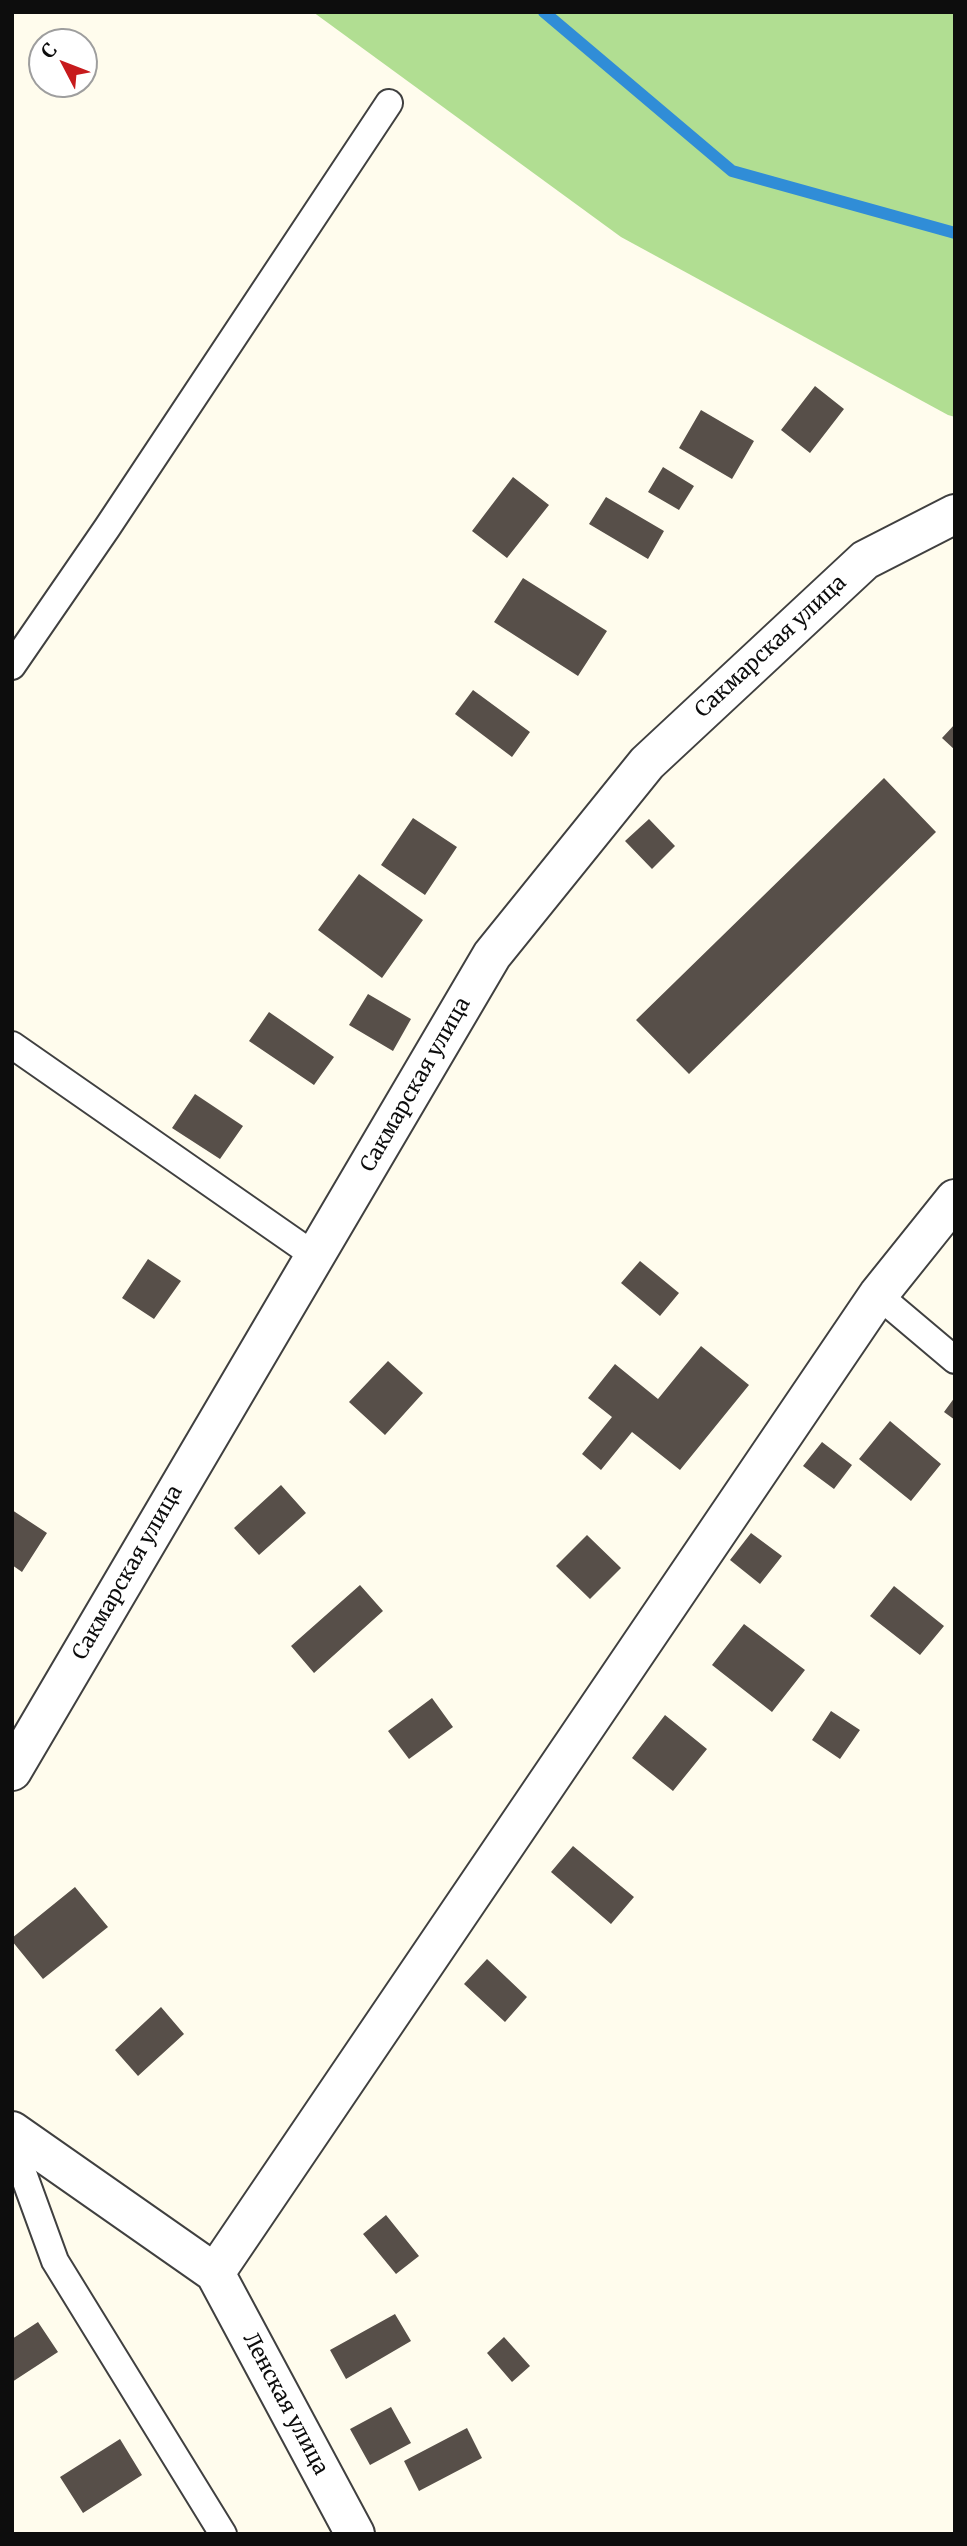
<!DOCTYPE html>
<html>
<head>
<meta charset="utf-8">
<style>
  body { margin:0 }
  #map { position:relative; width:967px; height:2546px; overflow:hidden; background:#fffced; font-family:Merriweather,serif }
  canvas { display:block }
  .frame { position:absolute; inset:0; border:14px solid #0d0d0d; pointer-events:none }
  .north { position:absolute; left:28px; top:28px; width:70px; height:70px; box-sizing:border-box; background:#fff; border:2px solid #9e9e9e; border-radius:50%; rotate:312deg; font-size:19px; font-weight:700; line-height:28px; text-align:center; color:#0d0d0d }
  .north::after { content:''; display:block; margin:auto; width:24px; height:32px; background:#c71b1d; clip-path:polygon(50% 0,100% 100%,50% 72%,0 100%) }
</style>
</head>
<body>
<div id="map">
<canvas width="967" height="2546"></canvas>
<div class="frame"></div>
<div class="north">С</div>
</div>
<script>
const ctx = document.querySelector('canvas').getContext('2d');
ctx.lineJoin = 'round';
function paint(path, color) { ctx.fillStyle = color; ctx.fill(path, 'evenodd'); }
function trace(path, color, width, dash) { ctx.strokeStyle = color; ctx.lineWidth = width; ctx.lineCap = dash ? 'butt' : 'round'; ctx.setLineDash(dash || []); ctx.stroke(path); }
function label(font, color, halo, rows, align = 'center') {
  ctx.font = font + ' Merriweather,serif'; ctx.lineWidth = 7; ctx.setLineDash([]); ctx.textBaseline = 'middle'; ctx.strokeStyle = halo; ctx.fillStyle = color; for (const [text, x, y, turn = 0] of rows) {
    ctx.save(); ctx.translate(x, y); ctx.rotate((+turn || 0) * Math.PI / 180); ctx.textAlign = isNaN(turn) ? turn : align; if (halo) ctx.strokeText(text, 0, 0); ctx.fillText(text, 0, 0); ctx.restore();
  }
}
paint(new Path2D(`
  M313,12h642v405l-7,-2 -327,-178z`), '#b1de92');
trace(new Path2D(`
  M544,12l188,159 223,62`), '#308dd7', 12);
paint(new Path2D(`
  M815,386l29,23 -34,44 -29,-23z
  M701,410l53,31 -22,38 -53,-31z
  M663,467l31,19 -15,24 -31,-18z
  M513,477l36,28 -42,53 -35,-27z
  M606,497l58,34 -16,28 -59,-35z
  M523,578l84,53 -29,45 -84,-54z
  M473,690l57,42 -18,25 -57,-43z
  M955,724v26l-13,-12z
  M884,778l52,54 -247,242 -53,-54z
  M413,818l44,29 -32,48 -44,-30z
  M649,819l26,27 -23,23 -27,-28z
  M359,874l64,46 -41,58 -64,-48z
  M368,994l43,25 -18,32 -44,-26z
  M269,1012l65,45 -20,28 -65,-44z
  M195,1094l48,32 -23,33 -48,-31z
  M148,1259l33,22 -27,38 -32,-21z
  M640,1261l39,32 -19,23 -39,-33z
  M701,1346l48,39 -69,85 -48,-38 -31,38 -19,-16 30,-37 -24,-19 27,-34 43,35z
  M388,1361l35,32 -38,42 -36,-33z
  M955,1397v23l-11,-8z
  M890,1421l51,43 -30,37 -52,-42z
  M822,1442l30,23 -18,24 -31,-23z
  M281,1485l25,28 -47,42 -25,-27z
  M12,1510l35,23 -25,39 -10,-7z
  M751,1533l31,23 -22,28 -30,-24z
  M587,1535l34,33 -31,31 -34,-33z
  M360,1585l23,26 -69,62 -23,-27z
  M894,1586l50,40 -24,29 -50,-39z
  M744,1624l61,46 -33,42 -60,-47z
  M432,1698l21,29 -44,32 -21,-28z
  M831,1711l29,19 -20,29 -28,-19z
  M665,1715l42,34 -34,42 -41,-33z
  M573,1846l61,51 -23,27 -60,-52z
  M75,1887l33,40 -65,52 -31,-38v-3z
  M487,1959l40,38 -22,25 -41,-38z
  M161,2007l23,27 -46,42 -23,-26z
  M386,2215l33,41 -23,18 -33,-40z
  M395,2314l16,27 -65,38 -16,-29z
  M38,2322l20,30 -46,30v-43z
  M504,2337l26,29 -18,16 -25,-29z
  M391,2407l20,36 -41,22 -20,-36z
  M467,2428l15,30 -63,33 -15,-30z
  M120,2439l22,36 -59,38 -23,-36z`), '#574f49');
const service = new Path2D(`
  M12,666l95,-138 282,-425
  M12,1045l303,211
  M878,1295l77,65
  M12,2143l43,118 168,273`);
const minor = new Path2D(`
  M12,1771l480,-816 155,-192 218,-203 90,-46
  M12,2131l203,142 663,-978 77,-96
  M215,2273l140,261`);
trace(service, '#404040', 30);
trace(minor, '#404040', 42);
trace(service, '#fff', 26);
trace(minor, '#fff', 38);
label('21px', '#0d0d0d', '#fff', [
  ["Сакмарская улица",771,647,-43],
  ["Сакмарская улица",416,1085,-60],
  ["Сакмарская улица",128,1573,-60],
  ["Ленская улица",285,2404,62]
]);
</script>
</body>
</html>
